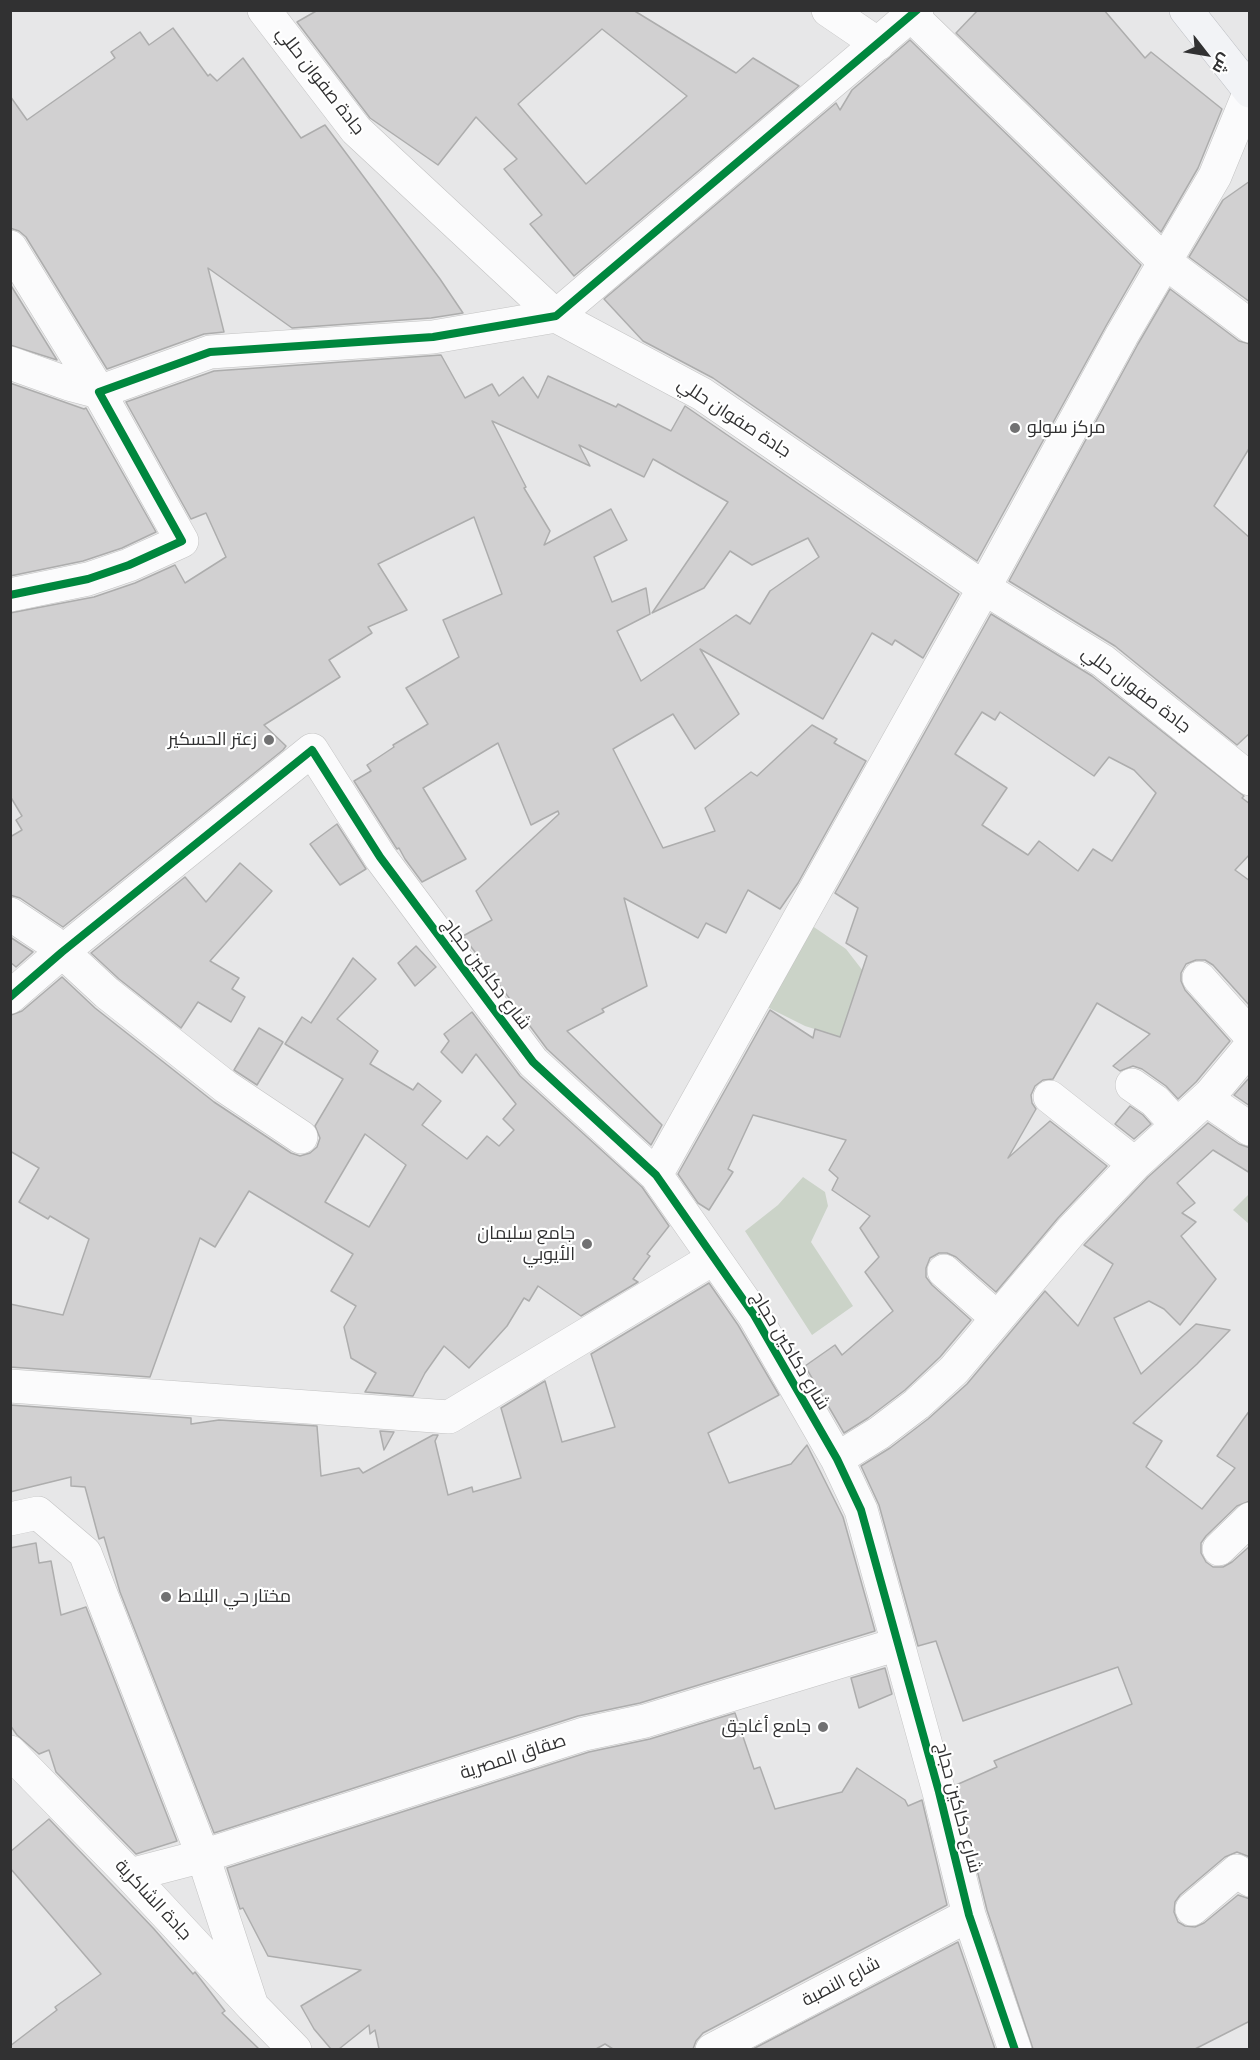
<!DOCTYPE html>
<html>
<head>
<meta charset="utf-8">
<style>
  body { margin:0 }
  #map { position:relative; width:1260px; height:2060px; overflow:hidden; background:#e7e7e8; font-family:Karla,Cairo,sans-serif }
  canvas { display:block }
  .frame { position:absolute; inset:0; border:12px solid #313132; pointer-events:none }
  .north { position:absolute; left:1176px; top:24px; width:60px; height:60px; -webkit-text-stroke:4px #fff; paint-order:stroke; rotate:121deg; font-size:16px; font-weight:700; line-height:24px; text-align:center; color:#313132 }
  .north::after { content:''; display:block; margin:auto; width:21px; height:27px; background:#313132; clip-path:polygon(50% 0,100% 100%,50% 72%,0 100%) }
</style>
</head>
<body>
<div id="map">
<canvas width="1260" height="2060"></canvas>
<div class="frame"></div>
<div class="north">ش</div>
</div>
<script>
const ctx = document.querySelector('canvas').getContext('2d');
ctx.lineJoin = 'round';
function paint(path, color) { ctx.fillStyle = color; ctx.fill(path, 'evenodd'); }
function trace(path, color, width, dash) { ctx.strokeStyle = color; ctx.lineWidth = width; ctx.lineCap = dash ? 'butt' : 'round'; ctx.setLineDash(dash || []); ctx.stroke(path); }
function label(font, color, halo, rows, align = 'center') {
  ctx.font = font + ' Karla,Cairo,sans-serif'; ctx.lineWidth = 4.5; ctx.setLineDash([]); ctx.textBaseline = 'middle'; ctx.strokeStyle = halo; ctx.fillStyle = color; for (const [text, x, y, turn = 0] of rows) {
    ctx.save(); ctx.translate(x, y); ctx.rotate((+turn || 0) * Math.PI / 180); ctx.textAlign = isNaN(turn) ? turn : align; if (halo) ctx.strokeText(text, 0, 0); ctx.fillText(text, 0, 0); ctx.restore();
  }
}
paint(new Path2D(`
  M808,923l38,26 17,22 -23,66 -35,-11 -42,-21z
  M803,1177l22,15 3,14 -17,36 42,64 -41,29 -67,-104 33,-26z
  M1249,1194v30l-16,-14z`), '#cbd3c8');
const building = new Path2D(`
  M318,10h315l103,63 17,-15 46,28 -225,190 -44,-52 12,-9 -38,-46 13,-10 -41,-42 -38,48 -68,-47 -73,-96zM602,29l85,67 -101,88 -68,-80z
  M978,10h126l41,48 6,-6 71,57 -24,59 -37,64 -205,-199z
  M173,28l35,48 2,-2 7,7 26,-23 58,80 24,-13 115,154 23,34 -32,5 -139,10 -84,-60 16,64 -20,2 -97,35 -81,-132 -7,-6 -9,-3v-132l17,24 88,-62 -4,-6 29,-20 9,13z
  M910,40l231,225 -35,61 -129,235 -264,-183 -70,-37 -39,-42 232,-196 4,7 12,-20z
  M1250,181v121l-61,-45 34,-57z
  M10,284l47,76 -47,-15z
  M1170,289l69,52 11,3v103l-36,59 36,32v195l-13,12 -122,-99 -106,-65 129,-237z
  M441,355l24,43 27,-14 7,12 24,-19 15,21 10,-22 68,31 2,-3 53,27 14,-25 274,188 -36,64 -28,-18 -3,5 -20,-12 -49,86 -123,-70 39,65 -44,35 -22,-35 -60,35 50,99 52,-17 -10,-23 46,-36 6,4 55,-51 25,14 -3,4 32,18 -68,122 -18,26 -32,-19 -22,43 -20,-10 -8,15 -74,-40 23,88 -45,23 2,3 -37,19 95,94 -11,20 -104,-96 -84,-113 29,-16 -16,-29 83,-77 -1,-3 -27,14 -33,-82 -75,45 43,71 -44,23 -17,-23 -6,-11 -2,1 -2,-3 -41,-65 17,-10 -4,-6 27,-18 -1,-2 35,-21 -22,-36 53,-31 -16,-37 59,-26 -28,-77 -96,47 29,46 -39,17 4,6 -43,27 11,17 -76,48 22,21 -3,4 -220,177 -43,-29 -10,-3v-58l12,-7 -6,-10 6,-4 -12,-20v-183l84,-16 41,-14 40,-18 10,18 41,-26 -20,-44 -15,6 -65,-117 88,-31zM492,421l98,45 -11,-21 65,32 9,-18 75,43 -76,111 52,-25 26,-37 22,14 56,-27 11,19 -49,34 -20,33 -14,-9 -95,66 -24,-50 33,-17 -4,-26 -34,14 -18,-45 33,-17 -16,-31 -67,36 6,-14 -26,-43 2,-1z
  M10,383l74,26 2,-1 70,124 -34,16 -39,13 -73,15z
  M991,614l101,62 152,120 -2,2 8,6v50l-15,16 15,11v125l-37,-41 -8,-5h-9l-10,4 -5,9v8l4,9 45,51 -34,41 -18,17 -12,-13 -24,-17 -9,-3 -13,5 -7,-5 37,-32 -53,-31 -44,76 -10,1 -8,6 -4,9 1,8 4,6 -28,49 42,-37 57,45 -49,52 -62,74 -40,-35 -9,-4h-8l-9,5 -4,10v9l6,8 39,35 -31,37 -35,33 -37,28 -24,15 -39,-67 30,-21 7,10 51,-44 -28,-39 14,-15 -19,-29 10,-12 -38,-26 6,-12 -9,-8 17,-30 -93,-25 -25,54 5,3 -24,38 -11,-7 -20,-29 92,-164 43,28 2,-9 25,8 27,-81 -21,-13 12,-35 -23,-15zM982,712l13,8 5,-8 94,64 15,-19 25,13 22,23 -44,68 -19,-12 -15,22 -39,-30 -11,14 -46,-30 25,-37 -52,-34z
  M337,824l29,45 -26,16 -30,-41z
  M240,863l32,28 -62,70 29,17 -7,11 13,8 -14,25 -33,-20 -17,26 -62,-49 -28,-26 94,-76 21,25z
  M10,937l23,15 -17,15 -6,-5z
  M416,946l20,21 -21,19 -17,-23z
  M353,958l23,21 -39,40 41,32 -8,13 43,26 5,-7 23,18 -19,24 45,34 20,-23 12,10 15,-16 -11,-11 13,-15 -40,-50 -14,19 -21,-21 8,-11 -5,-7 28,-22 48,64 122,111 27,39 -22,28 3,2 -17,23 5,3 -57,34 -43,-30 -9,15 -5,-3 -17,28 -38,42 -25,-22 -19,27 -12,23 -48,-4 11,-19 -25,-15 -7,-31 12,-21 -25,-15 22,-37 -104,-63 -34,56 -15,-9 -50,139 -140,-10v-63l53,11 26,-76 -39,-23 -2,3 -29,-17 20,-34 -29,-17 1,-136 11,-4 40,-34 33,31 119,94 77,51 9,3 10,-3 7,-6 3,-9 -5,-12 28,-47 -58,-35 17,-27 9,6zM365,1134l41,31 -37,62 -44,-25z
  M259,1028l24,14 -26,43 -23,-15z
  M1250,1077v29l-16,-11z
  M1130,1106l13,9 8,9 -17,15 -19,-15z
  M1208,1123l31,21 11,4v25l-37,-23 -36,33 18,20 -13,10 14,9 -15,14 35,43 -36,46 -16,-16 -15,-8 -35,17 27,56 55,-50 34,6 -33,34 -64,59 29,18 -16,26 56,42 33,-41 -18,-12 33,-46v91l-13,5 -31,30 -5,7v10l5,9 7,5h10l9,-5 18,-16v311l-13,-5 -12,5 -45,38 -5,7 -1,10 4,10 7,4 10,1 9,-4 34,-28 12,4v122l-55,28h-162l-46,-139 -31,-125 41,-18 -3,-6 138,-57 -14,-37 -155,54 -27,-80 -18,5 -39,-141 -18,-39 29,-18 38,-29 39,-35 78,-93 33,35 35,-62 -29,-19 64,-68z
  M709,1283l29,42 41,70 -71,38 21,50 62,-19 16,-19 36,72 32,114 -235,72 -62,13 -364,117 -94,-241 -16,-55 -5,2 -14,-52 -14,-1v-9l-61,15v-87l181,13v6l28,-4 98,6 4,50 38,-8 4,5 70,-38h5l-3,6 13,54 24,-8 1,5 48,-14 -20,-70 44,-27 17,61 53,-15 -24,-73z
  M380,1431l14,1 -10,18z
  M36,1543l3,20 12,-2 10,54 25,-8 91,234 -41,13 -80,-82 -7,-22 -10,4 -22,-19 -7,-10v-177z
  M885,1668l7,26 -33,14 -8,-30z
  M735,1713l19,56 6,-2 15,42 67,-17 15,-24 48,32 3,6 14,-6 25,105 -244,128 -7,8 -3,8h-80l-8,-5 -9,5h-217l-4,-19 -5,4 -1,-9 -30,24h-8l-17,-20 -13,-23 60,-36 -93,-14 -25,-48 -3,1 -13,-41 362,-116 61,-13z
  M49,1819l105,110 39,45 2,-2 30,39 -3,2 37,36h-249v-3l47,-36 -2,-3 46,-33 -91,-106v-16z
  M958,1942l37,107h-242z`);
paint(building, '#d1d0d1');
trace(building, '#adadad', 1.5);
const minor = new Path2D(`
  M264,10l92,120 200,186 146,78 282,194 119,73 147,118
  M828,10l50,34
  M911,15l254,247 85,64
  M10,247l89,145
  M10,363l59,21 30,8
  M10,595l78,-16 41,-14 53,-24 -83,-149 111,-40 223,-15 123,-21 361,-306
  M10,914l42,28 55,51 119,94 75,50
  M1199,978l51,57
  M10,997l52,-45 250,-202 68,107 153,205 123,113 98,140 83,144 24,51 78,282 30,123 46,135
  M1132,1085l23,16 22,24
  M1050,1097l85,67
  M1206,1099l44,30
  M656,1175l328,-587 138,-253 93,-159 35,-85
  M944,1271l53,47
  M10,1386l439,31 265,-159
  M837,1459l42,-26 38,-29 37,-34 118,-140 63,-66 75,-69 40,-48
  M10,1519l28,-6 47,40 118,303 49,150
  M1219,1549l31,-30
  M10,1752l120,123 122,131 43,44
  M130,1875l73,-19 381,-122 61,-13 253,-77
  M1192,1909l45,-38 13,9
  M712,2050l257,-135`);
const major = new Path2D(`
  M1186,10l64,81`);
trace(minor, '#c3c3c3', 34);
trace(major, '#bcbec3', 34);
trace(minor, '#fbfbfc', 33);
trace(major, '#f2f3f6', 33);
trace(new Path2D(`
  M10,595l78,-16 41,-14 53,-24 -83,-149 111,-40 223,-15 123,-21 361,-306
  M10,997l52,-45 250,-202 68,107 153,205 123,113 98,140 83,144 24,51 78,282 30,123 46,135`), '#00873e', 8);
for (const [x, y, r, color] of [
  [1015,428,6,"#717172"],
  [269,740,6,"#717172"],
  [587,1244,6,"#717172"],
  [166,1597,6,"#717172"],
  [823,1727,6,"#717172"]
]) { const dot = new Path2D(); dot.arc(x, y, r, 0, 2 * Math.PI); ctx.fillStyle = color; ctx.fill(dot); trace(dot, '#fff', 2); }
label('18px', '#313132', '#fff', [
  ["جادة صفوان حللي",320,81,52],
  ["جادة صفوان حللي",734,418,33],
  ["جادة صفوان حللي",1136,690,37],
  ["شارع دكاكين حجاج",486,974,53],
  ["شارع دكاكين حجاج",790,1351,59],
  ["صقاق المصرية",513,1757,-18],
  ["شارع دكاكين حجاج",958,1808,75],
  ["جادة الشاكرية",153,1900,47],
  ["شارع النصبة",841,1982,-28]
]);
label('18px', '#313132', '#fff', [
  ["مركز سولو",1027,428,"left"],
  ["زعتر الحسكير",257,740],
  ["جامع سليمان",575,1234],
  ["الأيوبي",575,1255],
  ["مختار حي البلاط",178,1597,"left"],
  ["جامع أغاجق",811,1727]
], 'right');
</script>
</body>
</html>
